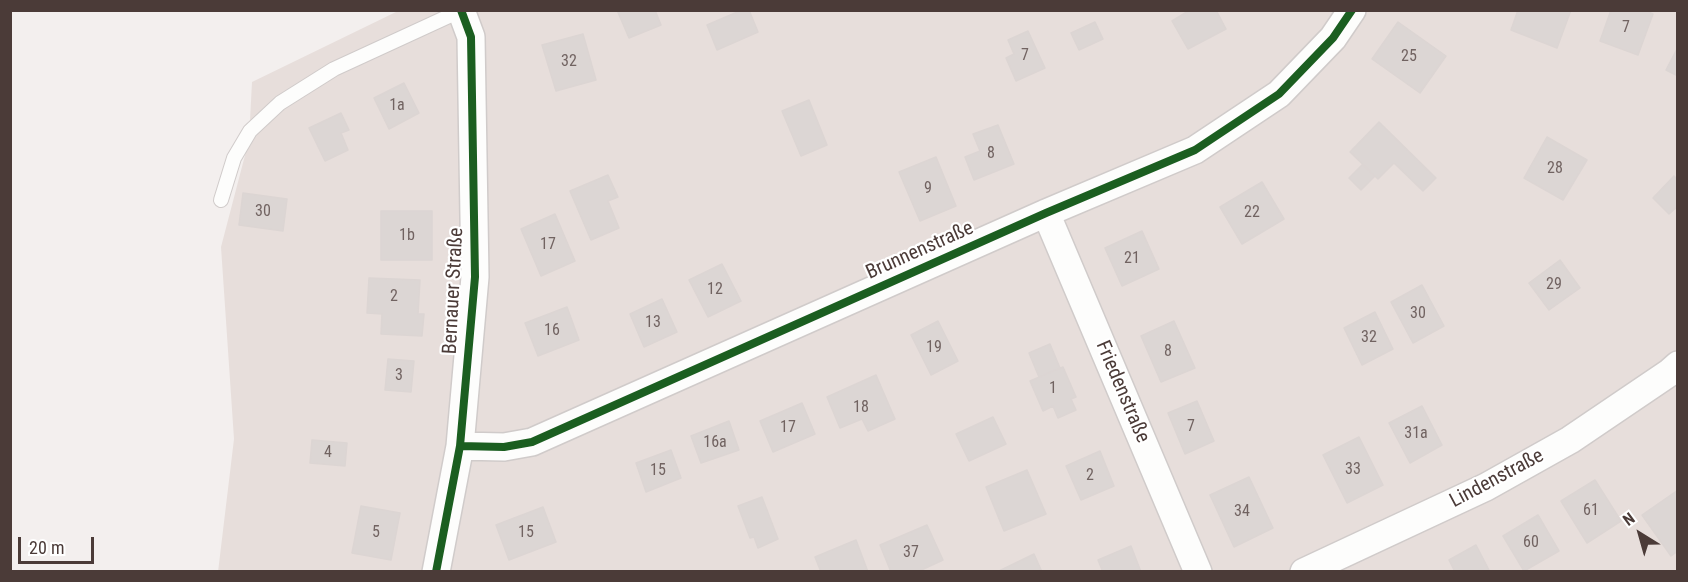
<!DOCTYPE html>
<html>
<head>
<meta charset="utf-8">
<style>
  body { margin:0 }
  #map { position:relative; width:1688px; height:582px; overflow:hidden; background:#f3efee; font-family:"Roboto Condensed",sans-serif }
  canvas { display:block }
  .frame { position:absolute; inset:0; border:12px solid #4b3b38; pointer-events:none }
  .north { position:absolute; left:1610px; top:504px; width:60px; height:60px; -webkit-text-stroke:4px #fff; paint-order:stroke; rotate:323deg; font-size:16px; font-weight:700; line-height:24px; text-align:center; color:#4b3b38 }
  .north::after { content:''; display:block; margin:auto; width:21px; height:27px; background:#4b3b38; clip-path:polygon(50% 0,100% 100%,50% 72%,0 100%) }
  .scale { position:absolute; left:18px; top:537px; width:76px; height:27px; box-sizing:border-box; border:3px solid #4b3b38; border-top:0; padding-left:8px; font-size:18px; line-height:21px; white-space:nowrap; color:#4b3b38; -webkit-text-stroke:4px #fff; paint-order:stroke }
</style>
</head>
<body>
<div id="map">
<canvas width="1688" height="582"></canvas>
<div class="frame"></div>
<div class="north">N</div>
<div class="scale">20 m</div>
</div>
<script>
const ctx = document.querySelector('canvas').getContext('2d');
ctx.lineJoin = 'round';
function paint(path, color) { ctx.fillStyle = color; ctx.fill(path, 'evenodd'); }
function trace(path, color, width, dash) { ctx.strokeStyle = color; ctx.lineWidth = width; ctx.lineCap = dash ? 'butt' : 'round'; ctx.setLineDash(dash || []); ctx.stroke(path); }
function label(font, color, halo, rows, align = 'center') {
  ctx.font = font + ' "Roboto Condensed",sans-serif'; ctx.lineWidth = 4.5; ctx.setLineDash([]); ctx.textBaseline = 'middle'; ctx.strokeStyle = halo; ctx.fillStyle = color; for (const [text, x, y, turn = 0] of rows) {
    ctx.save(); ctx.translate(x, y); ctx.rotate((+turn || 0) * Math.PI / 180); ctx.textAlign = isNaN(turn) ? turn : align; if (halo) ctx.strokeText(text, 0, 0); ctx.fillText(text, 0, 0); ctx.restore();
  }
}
paint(new Path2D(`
  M398,11h1279v560l-1459,1 16,-133 -13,-192 28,-107 3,-58z`), '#e7dedb');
const building = new Path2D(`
  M617,10h38l6,15 -32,13z
  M742,10h7l9,22 -41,18 -10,-25z
  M1190,10h26l10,19 -38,20 -16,-28z
  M1518,10h53l-14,38 -46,-18z
  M1611,10h33l9,4 -15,41 -38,-14z
  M1095,22l8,17 -24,11 -8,-17z
  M1398,22l48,34 -26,37 -48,-34z
  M1028,31l17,37 -29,13 -10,-23 8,-4 -6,-14z
  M583,34l13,46 -40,11 -14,-46z
  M1678,47v29l-12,-6z
  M404,83l15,30 -30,16 -15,-31z
  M809,100l18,45 -26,11 -19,-45z
  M341,113l8,17 -8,3 7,17 -23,11 -16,-33z
  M1379,122l57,56 -13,13 -29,-28 -16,16 -28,-27z
  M998,125l16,39 -40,16 -9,-23 15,-6 -7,-17z
  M1547,137l40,23 -24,40 -39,-22z
  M936,157l20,49 -36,15 -21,-49z
  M1363,164l12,12 -14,14 -12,-12z
  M608,175l10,22 -10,4 11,27 -28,12 -21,-49z
  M1674,176l4,4v26l-9,8 -16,-16z
  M1262,182l22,37 -42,25 -22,-37z
  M243,193l44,6 -4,32 -44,-6z
  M381,211h51v49h-51z
  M555,214l20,47 -34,15 -20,-47z
  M1142,231l17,38 -37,17 -17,-38z
  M1560,260l20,28 -31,22 -20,-27z
  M722,264l19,37 -33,16 -19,-37z
  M369,278l51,2 -2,34h6l-2,22 -41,-2 1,-20 -15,-1z
  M1422,285l22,41 -31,17 -22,-41z
  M662,299l15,33 -33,15 -14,-33z
  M567,307l12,33 -41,16 -13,-33z
  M1375,312l18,37 -31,16 -18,-37z
  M938,321l20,40 -27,14 -20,-40z
  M1174,321l21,47 -34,14 -20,-46z
  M1050,344l10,24 -21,9 -10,-24z
  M388,359l26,2 -3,31 -26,-2z
  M1063,367l13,30 -5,2 5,11 -18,8 -5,-12 -10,5 -13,-30z
  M876,375l19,44 -27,12 -6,-12 -22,9 -13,-31z
  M1197,401l17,40 -29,13 -17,-41z
  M802,403l13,31 -42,18 -13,-31z
  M1422,406l20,39 -32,18 -21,-40z
  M993,417l13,27 -37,17 -13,-27z
  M729,421l10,29 -38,13 -10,-27z
  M1359,437l24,48 -36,18 -24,-48z
  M312,440l35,3 -2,23 -35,-3z
  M671,450l10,28 -35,14 -10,-29z
  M1100,451l14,35 -33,14 -15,-34z
  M1027,470l19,44 -42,17 -18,-44z
  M1249,477l24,51 -39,19 -24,-52z
  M1595,480l26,41 -34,22 -26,-42z
  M1678,490v61l-7,5 -29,-41z
  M762,497l16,42 -20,9 -4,-11 -4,1 -12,-32z
  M361,506l39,7 -9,47 -39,-7z
  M543,507l13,35 -47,18 -13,-35z
  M1538,515l21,36 -35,20 -21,-35z
  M927,525l16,35 -26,12h-26l-11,-27z
  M856,540l12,32h-47l-6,-15z
  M1476,545l14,27h-35l-6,-12z
  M1131,546l10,26h-38l-5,-12z
  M1034,554l8,18h-45z`);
paint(building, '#dcd6d4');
trace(building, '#dcd5d3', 1.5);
const service = new Path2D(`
  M221,200l13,-42 16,-27 30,-28 54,-34 126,-58`);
const minor = new Path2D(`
  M1046,213l152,359
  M460,446l44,1 28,-5 514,-229 149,-63 84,-56 54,-56 19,-28
  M436,572l24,-126 15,-169 -4,-240 -10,-27
  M1304,572l182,-85 84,-47 99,-67 9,-8`);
trace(service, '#d0cbca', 16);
trace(minor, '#d0cbca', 30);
trace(service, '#fdfdfc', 14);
trace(minor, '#fdfdfc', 27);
trace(new Path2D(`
  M460,446l44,1 28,-5 514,-229 149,-63 84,-56 54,-56 19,-28
  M436,572l24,-126 15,-169 -4,-240 -10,-27`), '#1b5e20', 8);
label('16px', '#716361', null, [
  ["7",1626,28],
  ["7",1025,56],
  ["25",1409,57],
  ["32",569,62],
  ["1a",397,106],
  ["8",991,154],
  ["28",1555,169],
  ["9",928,189],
  ["30",263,212],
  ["22",1252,213],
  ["1b",407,236],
  ["17",548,245],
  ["21",1132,259],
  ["29",1554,285],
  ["12",715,290],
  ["2",394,297],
  ["30",1418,314],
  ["13",653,323],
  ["16",552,331],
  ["32",1369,338],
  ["19",934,348],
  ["8",1168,352],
  ["3",399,376],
  ["1",1053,389],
  ["18",861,408],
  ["7",1191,427],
  ["17",788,428],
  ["31a",1416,434],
  ["16a",715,443],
  ["4",328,453],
  ["33",1353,470],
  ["15",658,471],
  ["2",1090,476],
  ["61",1591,511],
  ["34",1242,512],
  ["5",376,533],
  ["15",526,533],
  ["60",1531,543],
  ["37",911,553]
]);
label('20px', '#4b3b38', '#fff', [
  ["Brunnenstraße",920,251,-24],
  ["Bernauer Straße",454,291,-87],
  ["Friedenstraße",1122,392,67],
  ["Lindenstraße",1497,479,-28]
]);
</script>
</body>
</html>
